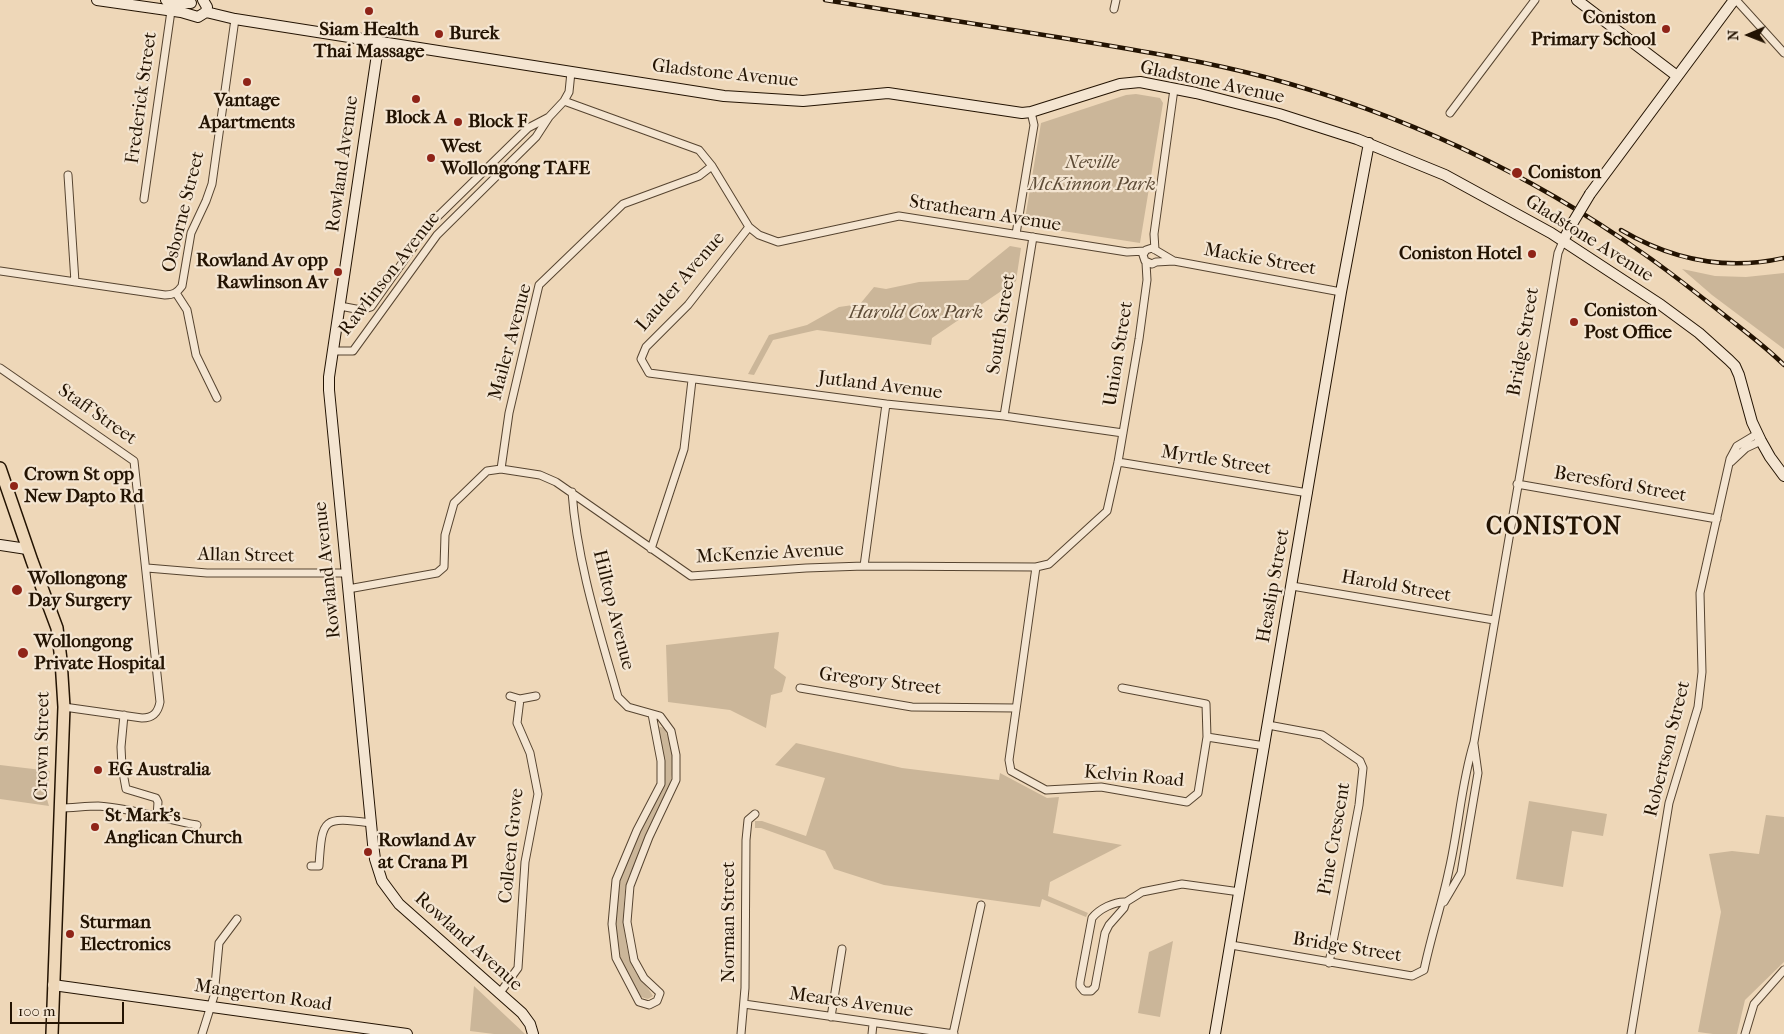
<!DOCTYPE html>
<html>
<head>
<meta charset="utf-8">
<style>
  body { margin:0 }
  #map { position:relative; width:1784px; height:1034px; overflow:hidden; background:#eed7b8; font-family:"IM FELL French Canon",serif }
  canvas { display:block }
  .north { position:absolute; left:1724px; top:10px; width:50px; height:50px; -webkit-text-stroke:4px #f4e5d1; paint-order:stroke; rotate:269deg; font-size:14px; font-weight:700; line-height:20px; text-align:center; color:#231302 }
  .north::after { content:''; display:block; margin:auto; width:18px; height:22px; background:#231302; clip-path:polygon(50% 0,100% 100%,50% 72%,0 100%) }
  .scale { position:absolute; left:10px; top:1002px; width:114px; height:22px; box-sizing:border-box; border:2px solid #231302; border-top:0; padding-left:6px; font-size:15px; line-height:18px; white-space:nowrap; color:#231302; -webkit-text-stroke:4px #f4e5d1; paint-order:stroke }
</style>
</head>
<body>
<div id="map">
<canvas width="1784" height="1034"></canvas>
<div class="north">N</div>
<div class="scale">100 m</div>
</div>
<script>
const ctx = document.querySelector('canvas').getContext('2d');
ctx.lineJoin = 'round';
function paint(path, color) { ctx.fillStyle = color; ctx.fill(path, 'evenodd'); }
function trace(path, color, width, dash) { ctx.strokeStyle = color; ctx.lineWidth = width; ctx.lineCap = dash ? 'butt' : 'round'; ctx.setLineDash(dash || []); ctx.stroke(path); }
function label(font, color, halo, rows, align = 'center') {
  ctx.font = font + ' "IM FELL French Canon",serif'; ctx.lineWidth = 4.5; ctx.setLineDash([]); ctx.textBaseline = 'middle'; ctx.strokeStyle = halo; ctx.fillStyle = color; for (const [text, x, y, turn = 0] of rows) {
    ctx.save(); ctx.translate(x, y); ctx.rotate((+turn || 0) * Math.PI / 180); ctx.textAlign = isNaN(turn) ? turn : align; if (halo) ctx.strokeText(text, 0, 0); ctx.fillText(text, 0, 0); ctx.restore();
  }
}
paint(new Path2D(`
  M1136,94l24,4 3,5 -23,140 -116,-18 17,-102 85,-28z
  M1010,246l11,2 -5,33 -84,57 -1,7 -114,-15 -44,10 -19,35 -6,-1 21,-39 38,-10 32,-18 21,-3 14,-17 12,2 33,-7 49,-2z
  M1682,269l33,7 31,1 38,-4v76l-72,-54z
  M779,632l-5,36 12,9 -4,15 -11,3 -5,33 -36,-18 -62,-8 -2,-57z
  M657,726l7,2c4,9 9,18 9,29 3,30 -23,75 -36,103 -5,10 -11,21 -12,32 -3,23 -1,51 7,73 4,12 15,20 21,31l-5,3 -7,-2 -9,-13 -11,-24 -5,-21v-33l4,-28 14,-33 30,-60 1,-21z
  M796,743l106,25 97,12 1,-7 47,25 12,-1 -6,36 69,12 -72,37 -2,14 40,17 -2,4 -44,-18 -2,8 -156,-22 -50,-16 -9,-18 -64,-23h-6v-7h7l44,15 19,-58 -50,-13z
  M0,765l50,6 -4,25 3,10 -49,-7z
  M1529,801l78,13 -4,22 -31,-5 -9,56 -47,-8z
  M1766,815l18,2v145l-39,38 -8,34h-24l-15,-2 23,-120 -12,-58 23,-3 27,3z
  M1173,941l-13,76 -22,-4 11,-61z
  M474,986l51,48h-31l-24,-3z`), '#cbb699');
const street = new Path2D(`
  M1736,0l48,53
  M1114,9l2,-9
  M564,101l135,49 13,16 37,61 10,8 19,7 121,-26 228,36 18,-1
  M1450,113l85,-113
  M68,175l7,107
  M144,199l27,-188 2,-4
  M749,227l-61,78 -42,42 -5,12 8,14 237,31 118,12 119,17
  M1016,234l18,-109 -3,-13
  M1155,250l-1,-16 20,-145
  M1174,261l-22,-13 -6,2 -3,5 2,6 7,3 4,-2 18,-1 167,31
  M0,271l165,24c8,0 12,-2 17,-9l9,-53 15,-32 6,-17 23,-165
  M176,293l11,17 9,45 21,43
  M340,306l21,4 10,-3 58,-82 99,-97 21,-11
  M333,351h20l84,-116 99,-98 13,-20 15,-16 5,-9 2,-20
  M0,368l134,93 26,241c-2,11 -7,16 -18,16l-78,-11
  M1004,416l29,-179
  M1118,462l190,31
  M1731,462l15,-14 15,-7
  M501,469l8,-56 30,-128 84,-81 76,-28 13,-10
  M1517,484l200,35
  M572,492c5,70 27,138 46,205l10,10 32,9 11,15 5,24v25l-27,57 -19,49 -3,36 7,38 10,18 16,15 -3,8 -8,4 -10,-3 -23,-44 -4,-34 4,-44 21,-50 24,-46v-23l-9,-47
  M651,549l33,-100 8,-69
  M864,566l22,-162
  M1036,567l-27,193 2,11 35,19 55,-3 86,15 11,-9 9,-56 58,9
  M147,568l60,5h139
  M1292,586l202,34
  M348,589l89,-16 7,-6 1,-32 9,-32 33,-32 14,-2 39,6 16,7 135,94 115,-8 58,-2 172,1 13,-3 58,-53 11,-49 21,-123 8,-59 -1,-17
  M800,688l112,19 104,1
  M1122,688l84,16 1,33
  M510,696l10,3
  M124,715l-3,32 1,20 4,22 30,9 2,4 -1,15
  M1268,725l54,10 38,26 3,7 -4,37 -30,158
  M60,808c12,0 26,-2 38,-2 33,2 66,13 99,19
  M311,866h8c3,-49 4,-49 52,-43
  M1126,902c-11,-1 -27,7 -34,16l-12,64v4l4,5h7l4,-4 10,-54 4,-8 15,-17 2,-6 16,-10 40,-8 58,8
  M1444,902l17,-29 17,-100 -4,-29
  M1231,945l181,31 12,-6c7,-34 18,-66 25,-100 10,-43 12,-86 25,-128l84,-489 5,-12
  M499,994l19,-26 7,-106 13,-68 -8,-41 -13,-30 3,-24 16,-3
  M744,1004l210,30
  M831,1017l11,-68
  M202,1034l12,-38 5,-53 18,-24
  M741,1034l4,-46 1,-148 2,-20 7,-6
  M872,1034l1,-10
  M953,1034l28,-129
  M1631,1034l38,-231 29,-96 4,-35 -2,-79 30,-134 7,-13 20,-12
  M1745,1034l9,-30 30,-34`);
const secondary = new Path2D(`
  M97,0l84,12 17,5 8,-5
  M166,0l15,3h10
  M203,0l4,7 -1,5
  M1577,0l100,76
  M206,12l29,7 489,77 79,5 85,-8 134,20 9,-1 89,-28 20,-2 56,11 83,21 78,25 88,36 106,58 110,72 38,28 30,27 6,6 4,9 13,47 9,19 9,16 14,19
  M379,41l-50,336v13l44,454 2,15 7,22 17,23 123,109 8,11 3,10
  M1590,194l144,-194
  M1563,241l9,-17
  M0,545l27,4
  M53,985l354,49
  M1215,1034l126,-742 28,-149`);
const primary = new Path2D(`
  M0,468l32,93 25,67 4,32 3,47 -12,327`);
trace(street, '#564430', 9);
trace(secondary, '#231302', 12);
trace(primary, '#231302', 14);
trace(street, '#f4e5d1', 7);
trace(secondary, '#f4e5d1', 10);
trace(primary, '#eed7b8', 11);
const rail = new Path2D(`
  M825,0c81,13 162,26 244,39 66,11 131,21 196,38 136,36 264,96 379,177 29,20 56,42 84,64 19,15 39,30 56,47
  M1621,230c51,30 105,41 163,28`);
trace(rail, '#231302', 4.5);
trace(rail, '#f4e5d1', 2.5, [8]);
const secondaryBridge = new Path2D(`
  M1572,224l18,-30`);
trace(secondaryBridge, '#231302', 12, []);
trace(secondaryBridge, '#f4e5d1', 10);
for (const [x, y, r, color] of [
  [369,11,5,"#8f2418"],
  [1666,29,5,"#8f2418"],
  [439,34,5,"#8f2418"],
  [247,82,5,"#8f2418"],
  [416,99,5,"#8f2418"],
  [458,122,5,"#8f2418"],
  [431,158,5,"#8f2418"],
  [1517,173,6,"#8f2418"],
  [1532,254,5,"#8f2418"],
  [338,272,5,"#8f2418"],
  [1574,322,5,"#8f2418"],
  [14,486,5,"#8f2418"],
  [17,590,6,"#8f2418"],
  [23,653,6,"#8f2418"],
  [98,770,5,"#8f2418"],
  [95,827,5,"#8f2418"],
  [368,852,5,"#8f2418"],
  [70,934,5,"#8f2418"]
]) { const dot = new Path2D(); dot.arc(x, y, r, 0, 2 * Math.PI); ctx.fillStyle = color; ctx.fill(dot); trace(dot, '#f4e5d1', 2); }
label('bold 19px', '#231302', '#f4e5d1', [
  ["Coniston",1656,18,"right"],
  ["Primary School",1656,40,"right"],
  ["Siam Health",369,30,"center"],
  ["Thai Massage",369,52,"center"],
  ["Burek",449,34],
  ["Vantage",247,101,"center"],
  ["Apartments",247,123,"center"],
  ["Block A",416,118,"center"],
  ["Block F",468,122],
  ["West",441,147],
  ["Wollongong TAFE",441,169],
  ["Coniston",1528,173],
  ["Coniston Hotel",1522,254,"right"],
  ["Rowland Av opp",328,261,"right"],
  ["Rawlinson Av",328,283,"right"],
  ["Coniston",1584,311],
  ["Post Office",1584,333],
  ["Crown St opp",24,475],
  ["New Dapto Rd",24,497],
  ["Wollongong",28,579],
  ["Day Surgery",28,601],
  ["Wollongong",34,642],
  ["Private Hospital",34,664],
  ["EG Australia",108,770],
  ["St Mark's",105,816],
  ["Anglican Church",105,838],
  ["Rowland Av",378,841],
  ["at Crana Pl",378,863],
  ["Sturman",80,923],
  ["Electronics",80,945]
], 'left');
label('19px', '#231302', '#f4e5d1', [
  ["Gladstone Avenue",725,74,6],
  ["Gladstone Avenue",1212,83,12],
  ["Frederick Street",142,98,-82],
  ["Rowland Avenue",343,164,-82],
  ["Osborne Street",184,212,-76],
  ["Strathearn Avenue",985,214,9],
  ["Gladstone Avenue",1589,239,32],
  ["Mackie Street",1260,260,10],
  ["Rawlinson Avenue",390,274,-52],
  ["Lauder Avenue",681,282,-49],
  ["South Street",1002,324,-81],
  ["Mailer Avenue",511,342,-75],
  ["Bridge Street",1524,342,-80],
  ["Union Street",1119,354,-81],
  ["Jutland Avenue",880,386,7],
  ["Staff Street",97,415,35],
  ["Myrtle Street",1216,461,9],
  ["Beresford Street",1620,485,10],
  ["McKenzie Avenue",770,554,-3],
  ["Allan Street",246,556,1],
  ["Rowland Avenue",328,570,-96],
  ["Heaslip Street",1274,586,-80],
  ["Harold Street",1396,587,10],
  ["Hilltop Avenue",613,610,76],
  ["Gregory Street",880,682,7],
  ["Crown Street",43,746,-89],
  ["Robertson Street",1668,749,-76],
  ["Kelvin Road",1134,777,5],
  ["Pine Crescent",1335,839,-80],
  ["Colleen Grove",512,846,-84],
  ["Norman Street",729,922,-90],
  ["Rowland Avenue",468,942,42],
  ["Bridge Street",1347,948,9],
  ["Mangerton Road",263,996,8],
  ["Meares Avenue",851,1003,8]
]);
label('italic 19px', '#5e4c37', '#f4e5d1', [
  ["Neville",1092,163],
  ["McKinnon Park",1092,185],
  ["Harold Cox Park",916,313]
]);
ctx.letterSpacing = '1px';
label('bold 24px', '#231302', '#f4e5d1', [
  ["CONISTON",1554,528]
]);
ctx.letterSpacing = '0px';
</script>
</body>
</html>
